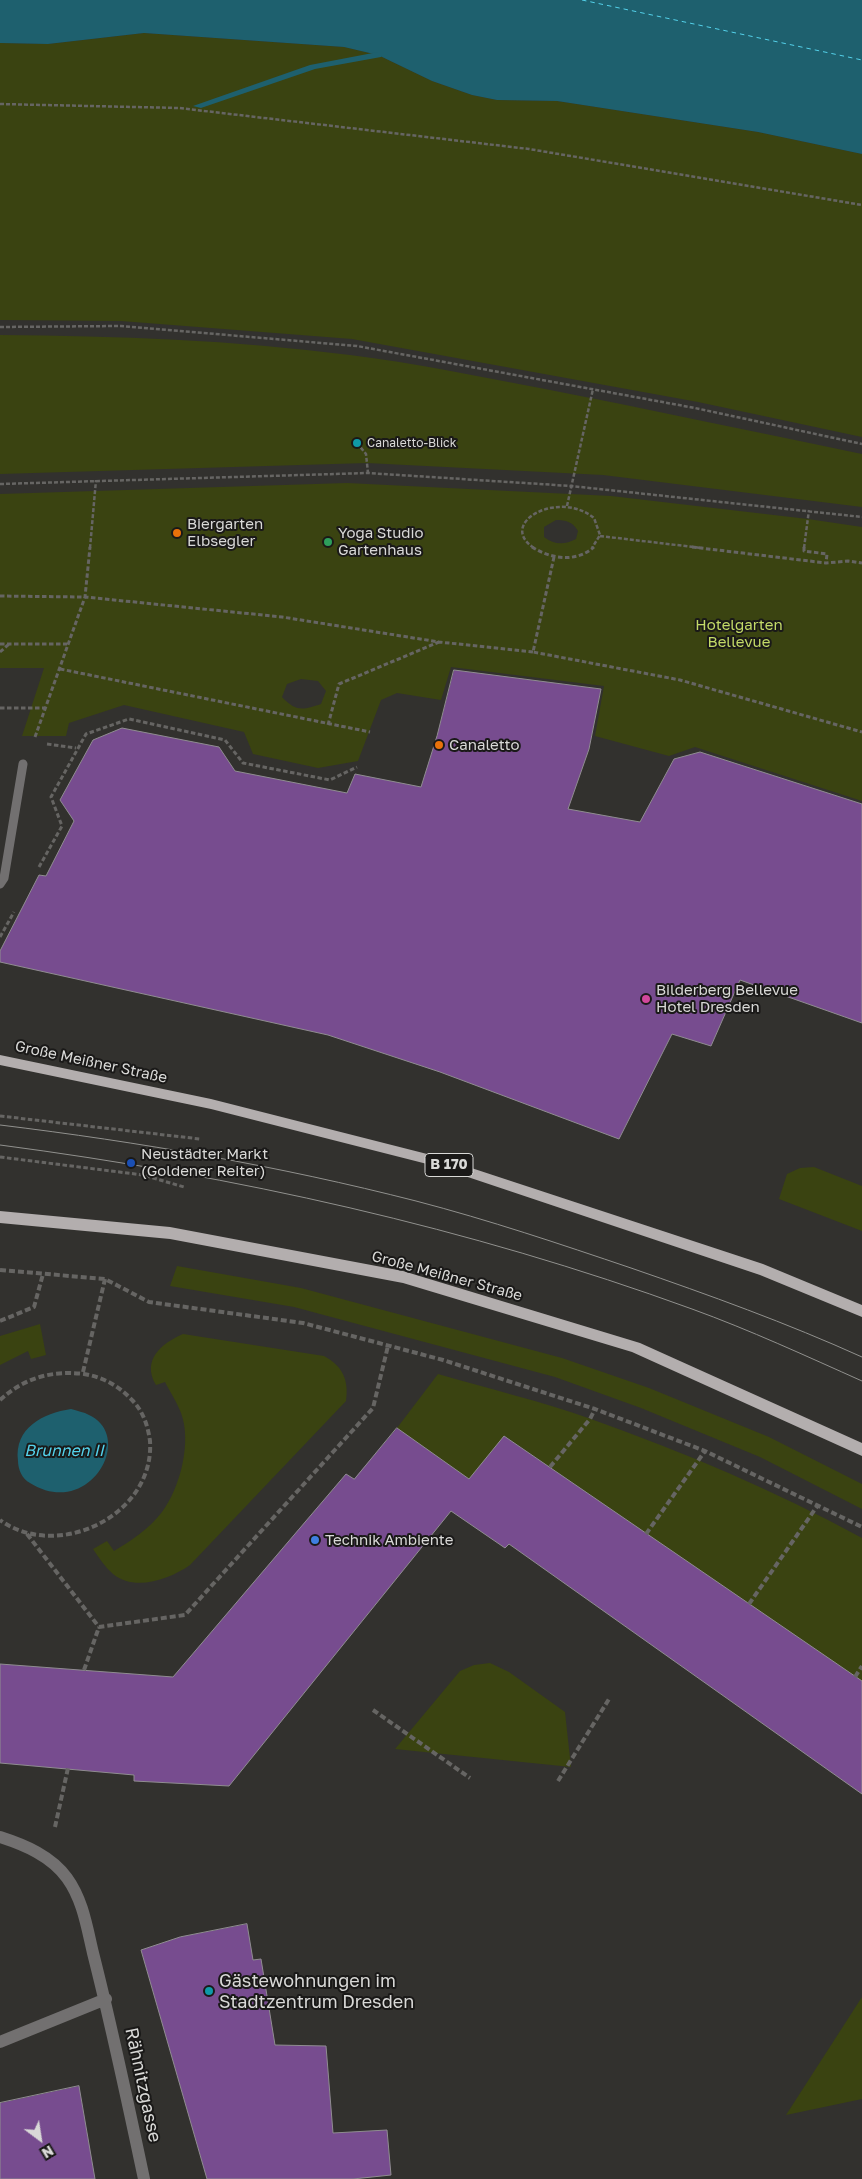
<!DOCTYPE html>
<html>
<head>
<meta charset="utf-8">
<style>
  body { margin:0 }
  #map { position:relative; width:862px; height:2179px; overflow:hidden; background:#32312e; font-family:"Golos Text",sans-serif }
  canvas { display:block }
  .north { position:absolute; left:15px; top:2114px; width:50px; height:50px; -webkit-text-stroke:4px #1a1918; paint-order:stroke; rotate:149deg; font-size:14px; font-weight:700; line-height:20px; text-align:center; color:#d9d9d7 }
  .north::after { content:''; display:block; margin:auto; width:18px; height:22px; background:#d9d9d7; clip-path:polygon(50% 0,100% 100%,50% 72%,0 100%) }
</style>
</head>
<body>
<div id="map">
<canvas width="862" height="2179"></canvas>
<div class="north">N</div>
</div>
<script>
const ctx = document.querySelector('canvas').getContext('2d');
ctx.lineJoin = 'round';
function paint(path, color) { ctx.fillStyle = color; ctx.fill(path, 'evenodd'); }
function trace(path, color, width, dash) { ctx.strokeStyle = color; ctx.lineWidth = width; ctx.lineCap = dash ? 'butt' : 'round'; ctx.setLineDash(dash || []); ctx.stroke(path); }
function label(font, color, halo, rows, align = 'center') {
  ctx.font = font + ' "Golos Text",sans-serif'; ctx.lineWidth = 4; ctx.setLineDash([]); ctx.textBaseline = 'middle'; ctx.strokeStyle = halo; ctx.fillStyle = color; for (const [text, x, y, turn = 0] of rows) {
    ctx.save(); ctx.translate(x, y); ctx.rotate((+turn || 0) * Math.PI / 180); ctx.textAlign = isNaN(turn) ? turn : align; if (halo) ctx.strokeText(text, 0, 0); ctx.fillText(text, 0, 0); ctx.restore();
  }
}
paint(new Path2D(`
  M144,33l200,14 34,8 54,26 40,14 25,5 60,1 201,31 104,22v283l-164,-35 -346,-63 -231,-18 -121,-1v-277l48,1z
  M0,335c117,1 234,5 350,20 64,8 127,21 190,33 108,21 215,44 322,66v53l-259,-32 -236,-12 -367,11z
  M347,483l264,13 197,23 54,8v274l-167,-54 -26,9 -74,-20 9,-50 -153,-19 -10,33 -44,-7 -16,7 -23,61 -40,7 -65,-14 -9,-22 -120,-27 -55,18 -3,13h-44l22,-68h-44v-174zM556,520c10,0 17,2 22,11l-2,8c-11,6 -22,6 -32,-2v-10zM301,679l17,2 8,10 -5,13c-18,6 -25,8 -39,-7l5,-13z
  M814,1167l48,19v45l-83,-32 8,-25 13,-6z
  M177,1266l124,22 261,70 87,30 120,49 93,47v25l-102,-52 -119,-49 -86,-31 -261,-70 -124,-21z
  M40,1324l6,31 -15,4 -3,-8 -28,14v-29z
  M183,1334l141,22c19,10 25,25 22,45l-156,164c-20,14 -55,27 -77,9 -8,-7 -14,-16 -20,-25l14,-8 7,10c17,-10 36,-23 48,-39 18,-24 30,-70 19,-99 -4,-11 -11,-21 -16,-31l-9,3c-15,-25 6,-42 27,-51z
  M438,1374c51,15 103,27 153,45 93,33 185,72 271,119v144l-357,-246 -36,43 -72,-51z
  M490,1663l19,9 56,40 6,55 -176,-18 65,-78 14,-6z
  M862,1997v102l-76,16z`), '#3a4311');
paint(new Path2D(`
  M0,0h862v154l-104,-22 -201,-31 -60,-1 -25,-5 -40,-14 -54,-26 -34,-8 -200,-14 -96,11 -48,-1z
  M71,1409c6,2 13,3 18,6 47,22 0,105 -59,68 -8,-4 -12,-14 -12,-22 -4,-33 25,-48 53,-52z`), '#1e606e');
paint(new Path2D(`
  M378,52l4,3 -1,2 -66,12 -114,39 -8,-2 117,-41z`), '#1e606e');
trace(new Path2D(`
  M582,0l280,60`), '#54d2eb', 1, [4.5, 4]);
const building = new Path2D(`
  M454,670l147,19 -12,60 -21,60 72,13 34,-63 26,-7 162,52v219l-122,-43 -29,66 -39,-12 -53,105 -179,-67 -112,-37 -328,-73v-11l39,-76 7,1 28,-55 -14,-21 33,-60 29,-12 97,19 16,24 112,22 8,-19 66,13 16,-51z
  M397,1428l72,51 35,-43 358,245v113l-353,-250 -4,4 -54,-37 -222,275 -95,-5v-6l-134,-12v-99l173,13 173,-203 8,5z
  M247,1924l6,36 8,-1 14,86 51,1 7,87 54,-3 4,45 -38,4h-146l-66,-229 39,-13z
  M79,2086l16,93h-95v-76z`);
paint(building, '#774c8f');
trace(building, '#908d91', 1);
trace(new Path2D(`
  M0,104l179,4 350,41 333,56
  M0,327l121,-1 236,20 338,62 167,36
  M357,443l9,11 2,19
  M0,484l368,-11 203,13 291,31
  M567,506l26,-117
  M600,536l102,12
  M90,548l6,-68
  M534,548c-38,-25 25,-59 60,-30l6,17 -8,13
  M804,548l5,-38`), '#666563', 2.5, [4, 2]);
trace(new Path2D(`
  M532,547c19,12 44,16 62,0
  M692,547l134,16 22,-2 14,2
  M804,547v4l23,3 -1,9
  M554,557l-21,95 147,28 182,52
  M0,596l85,1 197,20 157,25 94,10
  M0,644h67
  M0,652l9,-8
  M60,669l310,63
  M0,708h46
  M328,725l11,-41 100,-42
  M35,737l50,-140 5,-50
  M47,744l29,4
  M39,867l23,-41 -11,-29 35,-63 43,-15 96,21 18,23 87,17 27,-13
  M0,937l14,-25
  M0,1116l200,23
  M0,1157l143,18 41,12`), '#666563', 3, [4.5, 2.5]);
trace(new Path2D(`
  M0,1270l105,9 44,23 154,21 140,37 152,49 110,42 157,76
  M0,1321l34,-14 9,-33
  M83,1372l22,-93
  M0,1400c24,-22 52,-30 84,-26 19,3 35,12 48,26 11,11 16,26 18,41 5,74 -92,121 -150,79
  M550,1467l40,-48 5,-10
  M27,1534l72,93 86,-12 188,-207 15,-62
  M646,1534l59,-83
  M749,1604l69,-99
  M84,1670l15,-43
  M855,1677l7,-11
  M373,1710l97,68
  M558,1781l51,-82
  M55,1827l13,-59`), '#666563', 4, [6, 3]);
trace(new Path2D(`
  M0,884l4,-6 19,-114`), '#727070', 9);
trace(new Path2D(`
  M0,1837c25,8 51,19 67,41 16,22 20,50 26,75 19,75 35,150 51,226
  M0,2042l106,-43`), '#727070', 12);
paint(new Path2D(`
  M0,1055l211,44 224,57 328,108 99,41v12l-102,-42 -325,-109 -224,-57 -211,-44z
  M0,1211l170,16 233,44 237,72 222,100v13l-230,-104 -229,-69 -233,-44 -170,-16z`), '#b3aeae');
trace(new Path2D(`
  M0,1125c140,17 279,41 416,76 73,19 144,43 215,67 78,27 156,55 231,89
  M0,1145c236,31 467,82 692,164 58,21 114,47 170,72`), '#91918e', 1);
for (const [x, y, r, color] of [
  [357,443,5,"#0f9aa8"],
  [177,533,5,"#e8710a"],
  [328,542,5,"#2e9e5b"],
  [439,745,5,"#e8710a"],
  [646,999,5,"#d1479c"],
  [131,1163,5,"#1a4fb4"],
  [315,1540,5,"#3f7fe0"],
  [209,1991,5,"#0f9aa8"]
]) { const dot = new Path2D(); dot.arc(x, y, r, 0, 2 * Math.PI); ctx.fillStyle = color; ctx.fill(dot); trace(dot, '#1a1918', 2); }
label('12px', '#d9d9d7', '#1a1918', [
  ["Canaletto-Blick",367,443]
], 'left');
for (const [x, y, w] of [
  [449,1165,48]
]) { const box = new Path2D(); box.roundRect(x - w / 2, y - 11.5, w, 23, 4); ctx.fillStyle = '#1a1918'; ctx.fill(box); trace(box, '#d9d9d7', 1); }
label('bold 14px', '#d9d9d7', null, [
  ["B 170",449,1165]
]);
label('15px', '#d9d9d7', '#1a1918', [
  ["Biergarten",187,524],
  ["Elbsegler",187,541],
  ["Yoga Studio",338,533],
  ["Gartenhaus",338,550],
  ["Canaletto",449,745],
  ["Bilderberg Bellevue",656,990],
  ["Hotel Dresden",656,1007],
  ["Neustädter Markt",141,1154],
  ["(Goldener Reiter)",141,1171],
  ["Technik Ambiente",325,1540]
], 'left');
label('15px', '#c3da67', '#1a1918', [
  ["Hotelgarten",739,625],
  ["Bellevue",739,642]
]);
label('15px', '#d9d9d7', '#1a1918', [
  ["Große Meißner Straße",91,1062,12],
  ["Große Meißner Straße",447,1276,15]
]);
label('italic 16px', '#54d2eb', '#1a1918', [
  ["Brunnen II",64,1451]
]);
label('18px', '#d9d9d7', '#1a1918', [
  ["Gästewohnungen im",219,1981],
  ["Stadtzentrum Dresden",219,2002]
], 'left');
label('18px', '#d9d9d7', '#1a1918', [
  ["Rähnitzgasse",143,2085,78]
]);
</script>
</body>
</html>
